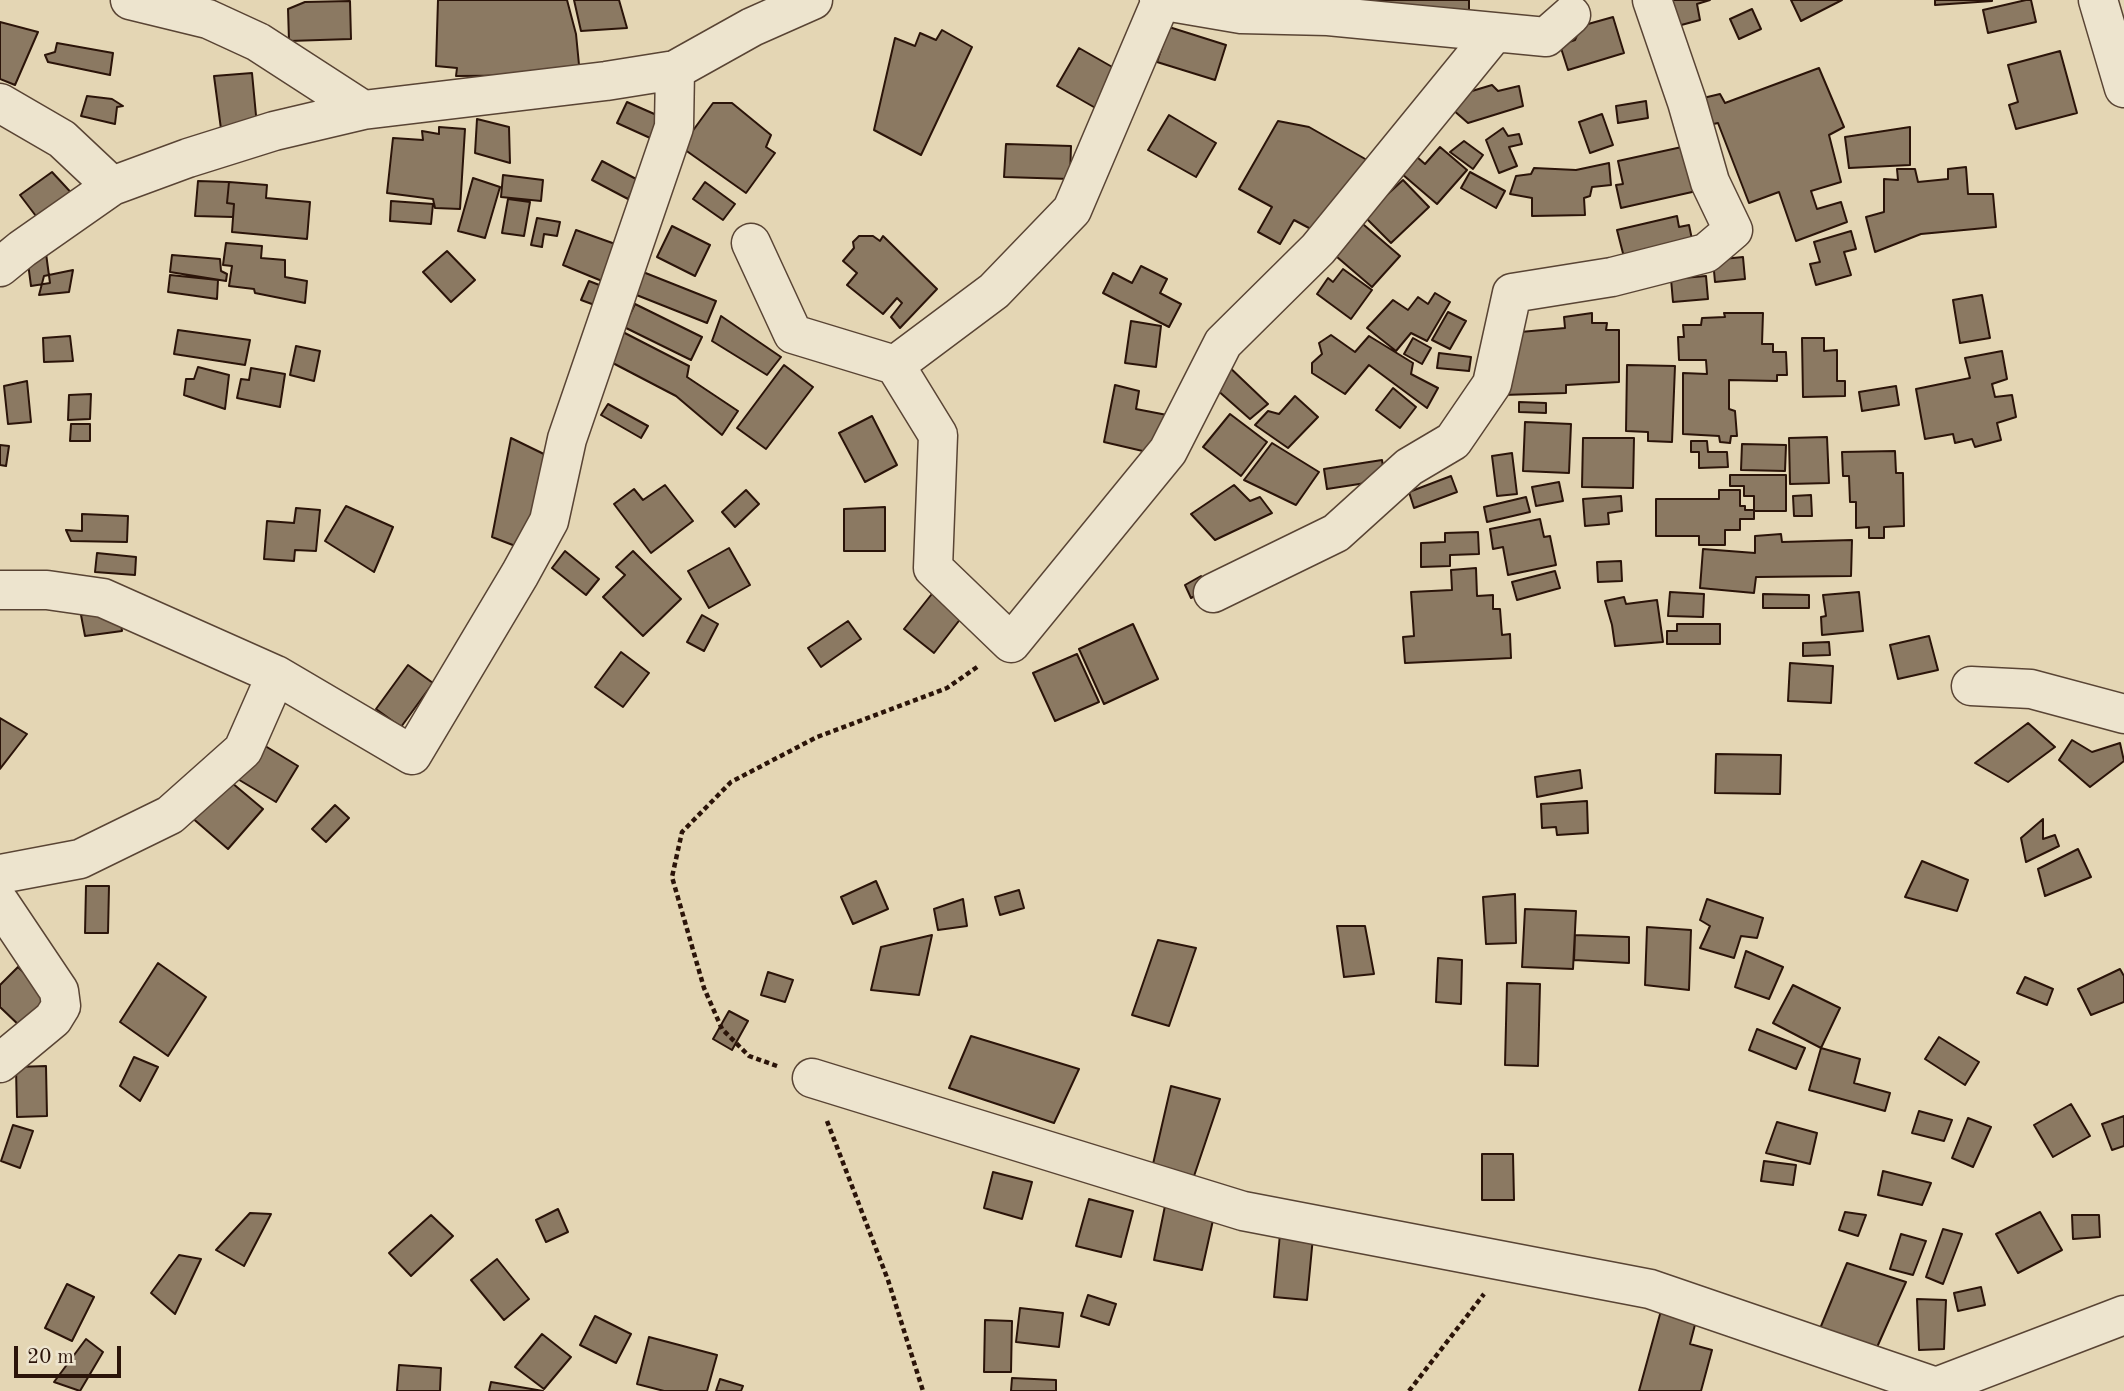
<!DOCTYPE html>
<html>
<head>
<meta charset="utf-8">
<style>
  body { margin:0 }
  #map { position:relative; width:2124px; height:1391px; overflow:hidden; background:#e4d6b4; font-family:"Old Standard TT",serif }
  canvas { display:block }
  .scale { position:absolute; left:14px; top:1346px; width:107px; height:32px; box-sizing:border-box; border:4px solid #2b1409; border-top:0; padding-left:9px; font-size:21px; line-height:24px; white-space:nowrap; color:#2b1409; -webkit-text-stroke:5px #ede4ce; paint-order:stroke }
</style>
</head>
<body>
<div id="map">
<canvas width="2124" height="1391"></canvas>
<div class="scale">20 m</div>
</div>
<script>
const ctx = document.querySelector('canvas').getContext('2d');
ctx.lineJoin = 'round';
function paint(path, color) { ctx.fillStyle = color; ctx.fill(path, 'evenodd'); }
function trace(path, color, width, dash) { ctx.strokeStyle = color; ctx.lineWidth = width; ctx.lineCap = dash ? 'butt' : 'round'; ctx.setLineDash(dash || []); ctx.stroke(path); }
const building = new Path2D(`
  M438,0h129l9,34 4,41 -124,1 1,-8 -21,-2z
  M574,0h45l8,28 -46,3z
  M1374,0h95v11l-96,-3z
  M1668,0h42l-13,4 3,16 -30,8z
  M1791,0h51l-41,21z
  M1935,0h57v1l-57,4z
  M2026,0h5l5,22 -48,11 -5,-23z
  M350,1l1,38 -62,2 -1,-32 17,-7z
  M1752,9l9,20 -22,10 -9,-20z
  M1613,17l11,36 -56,17 -8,-25 15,-5 6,-14z
  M0,22l38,10 -23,53 -15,-6z
  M1169,27l57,18 -11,35 -58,-18z
  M942,30l30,17 -51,108 -47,-25 21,-92 20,8 5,-13 16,7z
  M57,43l56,10 -3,22 -62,-13 -3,-7 10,-3z
  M1079,48l42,24 -22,38 -42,-24z
  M2060,51l17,62 -61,16 -7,-24 9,-3 -10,-37z
  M1819,68l25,59 -15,8 12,47 -30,9 6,18 24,-7 6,20 -51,19 -17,-49 -30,11 -31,-80 -9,2 -10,-26 21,-5 5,9z
  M252,73l5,53 -36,3 -7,-53z
  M1492,85l6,6 21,-5 4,20 -55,17 -16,-14 20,-18z
  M87,96l25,3 11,7 -6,1 -2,17 -34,-8z
  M1646,101l2,17 -30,5 -2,-17z
  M627,102l41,18 -9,22 -42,-19z
  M713,103h19l39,32 -5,12 9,6 -29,40 -65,-46z
  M1602,114l11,31 -23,8 -11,-31z
  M1169,115l47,28 -20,34 -48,-27z
  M477,119l32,8 1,36 -35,-10z
  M1278,121l31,6 58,33 -43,76 -30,-16 -14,24 -22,-12 14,-25 -33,-18z
  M439,127l26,2 -5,80 -25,-1 -2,-9 -46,-6 6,-55 30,2 -1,-9 17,3z
  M1910,127v38l-61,3 -4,-31z
  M1503,128l5,8 11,-2 3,10 -13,3 8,19 -18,7 -13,-33z
  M1464,141l19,14 -10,14 -23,-17z
  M1006,144l65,2 -1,33 -66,-2z
  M1691,145l10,45 -80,18 -5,-23 7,-1 -5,-23z
  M1440,147l27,23 -30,34 -35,-30 15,-17 8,7z
  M602,161l36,19 -10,19 -36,-19z
  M1609,163l2,22 -19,2 -2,9 -6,2 1,17 -53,1v-18l-22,-4 6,-18 15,-2 3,-6 42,2z
  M1966,167l2,27h25l3,33 -75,7 -46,18 -9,-35 18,-5v-33l14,1 -1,-11h18l3,13 30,-3v-10z
  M52,172l25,27 -35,25 -22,-29z
  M1470,172l35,19 -9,17 -35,-20z
  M503,175l40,5 -2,21 -40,-4z
  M473,178l27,9 -15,51 -27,-7z
  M1403,180l26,27 -38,36 -33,-33 19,-6z
  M198,181l31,1 -2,21 7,1 -1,13 -38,-1z
  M229,182l38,3 -1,13 44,4 -3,37 -75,-7 2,-28 -7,-1z
  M705,182l30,22 -12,16 -30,-21z
  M508,199l22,3 -6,34 -22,-3z
  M391,201l42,3 -2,20 -41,-3z
  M1677,216l2,11 10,-2 5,24 -68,16 -9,-35z
  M537,218l23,4 -3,14 -13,-2 -2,13 -11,-2z
  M1357,219l43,37 -28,31 -42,-36z
  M672,226l38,19 -15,31 -38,-19z
  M576,230l42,15 -16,36 -39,-16z
  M1851,231l5,18 -12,3 7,23 -35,10 -6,-21 10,-2 -6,-20z
  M859,236h14l7,5 3,-5 54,53 -37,39 -9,-11 11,-14 -5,-5 -14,16 -36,-29 10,-12 -14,-12 11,-13 -1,-6z
  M226,243l36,3 -1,12 24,2v17l22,4 -2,22 -50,-10 -1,-4 -25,-3 3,-20 -9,-1z
  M45,246l5,37 -19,3 -5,-38z
  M447,251l28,29 -24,22 -28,-30z
  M172,255l48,4 1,12 6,3 -1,7 -56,-9z
  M1743,257l2,22 -30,3 -2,-22z
  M1141,266l26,13 -7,14 21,11 -12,23 -66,-34 10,-20 19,10z
  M1343,269l29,21 -21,29 -34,-25 11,-16 5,4z
  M73,270l-4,22 -30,3 5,-19z
  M643,272l73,29 -9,22 -73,-29z
  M170,275l48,5 -1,19 -49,-7z
  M1706,276l2,23 -35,3 -2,-23z
  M589,281l18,7 -7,19 -19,-7z
  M1435,293l15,9 -23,39 -16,-8 -15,18 -29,-23 26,-28 15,10 10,-13 10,7z
  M1982,295l8,43 -30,5 -7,-43z
  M635,304l67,33 -11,23 -67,-33z
  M1448,312l18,9 -16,28 -18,-9z
  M1592,313v10h15l-1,7h13v52l-53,3v8l-63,2 6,-62 56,-5 -1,-11z
  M1724,313h39l-1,31h11v8h13l1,23h-10v6l-48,-1v29l6,2 2,25h-6l-1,7 -10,-1 -1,-6 -36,-2v-61l24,1 -1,-14h-27l-1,-23h6l-1,-12h18l1,-7 23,-1z
  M721,316l60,41 -14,18 -55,-34z
  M1131,321l30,5 -5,41 -31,-4z
  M617,329l72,37 -2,11 51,34 -16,24 -46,-39 -69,-36z
  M178,330l72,10 -5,25 -71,-11z
  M1331,335l24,17 14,-16 44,27 -2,11 27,14 -11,20 -58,-43 -24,29 -33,-21v-10l10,-9 -3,-11z
  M70,336l3,25 -29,1 -1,-24z
  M1413,338l18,10 -9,16 -18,-10z
  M1802,338h22v13l13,-1v31h8v15l-42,1z
  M296,346l24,5 -6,30 -24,-6z
  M2002,351l5,28 -15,5 3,13 17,-2 4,22 -19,6 4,17 -26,7 -3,-8 -17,4 -2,-9 -28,5 -9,-50 54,-11 -5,-20z
  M1439,353l32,4 -2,14 -32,-3z
  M1225,363l43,41 -18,15 -43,-38z
  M784,365l29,22 -47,62 -29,-21z
  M1627,365l48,1 -3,76 -24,-1v-9l-22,-1z
  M198,367l31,8 -4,34 -41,-14 2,-16h8z
  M251,368l34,6 -5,33 -43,-9 4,-19 8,1z
  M27,381l4,41 -23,2 -4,-38z
  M1115,385l24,6 -3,18 31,6 -20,37 -43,-10z
  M1896,386l3,19 -37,6 -3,-19z
  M1393,388l23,19 -16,21 -24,-18z
  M91,394l-1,25 -22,1 1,-25z
  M1295,396l23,21 -30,31 -33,-23 13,-14 11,3z
  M1519,402l27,1v10l-27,-1z
  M608,404l40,22 -7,12 -40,-23z
  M1230,414l37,28 -26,34 -38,-29z
  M872,416l25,49 -32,17 -26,-49z
  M1525,422l46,2 -2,49 -46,-2z
  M71,424h19v17h-20z
  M1827,437l2,46 -39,1 -1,-46z
  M511,438l41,20 -4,24 -30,65 -26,-10z
  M1583,438h51l-1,50 -51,-1z
  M1691,441h16l1,11h19l1,15 -29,1v-16h-8z
  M1272,443l47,29 -23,33 -52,-25z
  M1742,444l44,1 -1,26 -44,-1z
  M0,445l9,1 -3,20 -6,-1z
  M1895,451l1,22h7l1,53 -20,1v11h-15v-11l-13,1v-26h-6l-1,-26h-6l-1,-24z
  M1512,453l5,41 -20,2 -5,-40z
  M1382,460l3,20 -58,9 -3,-20z
  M1730,475h56v36h-32v-15h-10v-10h-14z
  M1451,476l6,16 -43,16 -5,-16z
  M1559,482l4,19 -27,5 -4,-19z
  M665,485l28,36 -42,32 -37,-49 20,-15 9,11z
  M1234,485l16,16 10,-4 12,16 -57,27 -24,-26z
  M746,490l13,14 -24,23 -13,-15z
  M1719,490h21v16h5v4h9v9h-14v11h-15v15h-26v-9h-43v-37h63z
  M1811,495l1,21h-18l-1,-20z
  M1621,496l1,15 -14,2 1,11 -24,2 -2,-27z
  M1526,497l4,15 -43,10 -3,-15z
  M346,506l47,21 -19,45 -49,-31z
  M885,507v44h-41v-42z
  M296,508l24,2 -4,41 -21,-1 -1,11 -30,-2 3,-38 27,2z
  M82,514l46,2 -1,26 -56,-1 -5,-11 16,1z
  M1540,519l4,18 6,-1 6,29 -48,10 -5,-28 -10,2 -3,-20z
  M1478,532l1,22 -29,1v11l-29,1v-24l24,-1v-9z
  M1781,534l1,8 70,-2 -1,36 -95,1 -2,16 -54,-5 3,-39 52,4v-17z
  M729,548l21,37 -41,23 -21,-37z
  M565,551l34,28 -13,16 -34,-27z
  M633,551l48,48 -38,37 -40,-39 22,-22 -9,-8z
  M97,553l39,4 -1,18 -40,-3z
  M1621,561l1,20 -24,1 -1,-20z
  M1476,568l1,28 16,-1v14h7l2,26 8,-1 1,24 -106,5 -2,-26 11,-1 -3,-44 41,-2 -1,-20z
  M1555,571l5,17 -43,12 -5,-18z
  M1201,576l7,13 -17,9 -6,-13z
  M935,590l30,23 -31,40 -30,-24z
  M1670,592l34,2 -1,23 -35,-1z
  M1859,592l4,39 -41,4 -1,-18 5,-1 -3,-21z
  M1763,594l46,1v13h-46z
  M1624,597l2,7 31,-4 6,42 -48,4 -3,-21 -7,-24z
  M119,609l3,22 -37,5 -4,-21z
  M702,615l16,9 -14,27 -17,-9z
  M848,621l13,18 -40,28 -13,-19z
  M1133,624l25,55 -54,25 -25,-55z
  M1677,624h43v20h-53v-13h10z
  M1929,636l9,34 -40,9 -8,-34z
  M1829,642l1,13 -27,1v-13z
  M621,652l28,21 -26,34 -28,-20z
  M1077,654l22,48 -44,19 -22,-48z
  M1790,663l43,3 -2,37 -43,-2z
  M408,665l25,18 -32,44 -25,-18z
  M0,718l27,16 -27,35z
  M2028,723l27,24 -47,35 -33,-19z
  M2072,740l20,12 28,-9 4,18 -34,26 -31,-27z
  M257,741l41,25 -22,36 -40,-24z
  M1716,754l65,1 -1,39 -65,-1z
  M1580,770l2,18 -45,9 -2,-20z
  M225,777l38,32 -35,40 -38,-33z
  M1587,801l1,32 -31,2 -1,-8 -14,1 -1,-24z
  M335,805l14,13 -23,24 -14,-13z
  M2043,819v20l12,-4 4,11 -33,16 -5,-24z
  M2078,849l13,28 -46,19 -7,-27z
  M1922,861l46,19 -11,31 -52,-14z
  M876,881l12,28 -35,15 -12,-27z
  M86,886h23l-1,47h-23z
  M1019,890l5,18 -24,7 -5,-18z
  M1515,894l1,49 -30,1 -3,-47z
  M963,899l4,27 -29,4 -4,-21z
  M1707,899l56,19 -6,20 -16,-2 -7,22 -34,-10 10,-22 -10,-6z
  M1525,909l51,2 -3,58 -51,-2z
  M1337,926h28l9,48 -30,3z
  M1647,927l44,3 -2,60 -44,-5z
  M932,935l-13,60 -48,-5 10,-43z
  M1575,935l54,2v26l-55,-3z
  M1158,940l38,8 -27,78 -37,-11z
  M1746,951l37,16 -14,32 -34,-12z
  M1438,958l24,2 -1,44 -25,-2z
  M158,963l48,34 -38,59 -48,-34z
  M18,967l32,31 -28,30 -22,-21v-22z
  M2120,969l4,7v26l-33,13 -13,-26z
  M768,972l25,8 -8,22 -24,-7z
  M2025,977l28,12 -6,16 -30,-12z
  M1507,983l33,1 -2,82 -33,-1z
  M1793,985l47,23 -19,40 -48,-25z
  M729,1011l19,10 -16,29 -19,-11z
  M1757,1029l48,19 -9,21 -47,-19z
  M971,1036l108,33 -25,54 -105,-35z
  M1939,1037l40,25 -14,23 -40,-26z
  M1821,1048l39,11 -6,24 36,10 -5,18 -76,-21z
  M134,1057l24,10 -18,34 -20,-15z
  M46,1066l1,50 -30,1 -1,-50z
  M1171,1086l49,13 -28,83 -39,-18z
  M2071,1104l19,32 -37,21 -19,-32z
  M1919,1111l33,9 -8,21 -32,-8z
  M2124,1116v30l-12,4 -10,-26z
  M1968,1118l23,9 -18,40 -21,-9z
  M1777,1122l40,11 -7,31 -44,-11z
  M13,1125l20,6 -13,37 -19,-7z
  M1482,1154h31l1,46h-32z
  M1764,1161l32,4 -3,20 -32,-4z
  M1883,1171l48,12 -9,22 -44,-10z
  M993,1172l39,10 -10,37 -38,-11z
  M1089,1199l44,12 -12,46 -45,-11z
  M1166,1201l49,10 -13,59 -48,-10z
  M558,1209l10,23 -22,10 -10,-22z
  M1845,1212l21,3 -8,21 -19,-6z
  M2040,1212l22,38 -44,23 -22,-39z
  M250,1213l21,1 -27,52 -28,-16z
  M431,1215l22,21 -42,40 -22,-23z
  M2072,1215h27l1,22 -27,2z
  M1943,1229l19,5 -19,50 -17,-7z
  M1280,1234l33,3 -6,63 -33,-3z
  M1901,1234l25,7 -13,34 -23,-6z
  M179,1255l22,4 -26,55 -24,-21z
  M497,1259l32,40 -25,21 -33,-40z
  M1847,1263l59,19 -32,72 -55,-23z
  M67,1284l27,13 -22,44 -27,-13z
  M1981,1287l4,18 -27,6 -4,-18z
  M1088,1295l28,9 -7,21 -28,-9z
  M1917,1299l29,1 -2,49 -25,1z
  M1662,1307l35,10 -7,27 22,6 -11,41h-62z
  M1020,1308l43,5 -4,34 -43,-5z
  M595,1316l36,18 -15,29 -36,-18z
  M985,1320l27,1 -1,51h-27z
  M542,1334l29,23 -27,32 -29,-22z
  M649,1337l68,18 -10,36h-43l-27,-7z
  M86,1339l17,13 -23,39 -26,-9z
  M399,1365l42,3 -1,23h-43z
  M1012,1378l44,2v11h-45z
  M720,1379l23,7 -2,5h-25z
  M491,1382l52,9h-54z`);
paint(building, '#8b7962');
trace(building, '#2b1409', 2);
const minor = new Path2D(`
  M130,0l78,19 50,23 105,68
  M1159,0l82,14 87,2 218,21 25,-22
  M2098,0l26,88
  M0,103l62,36 50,47
  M751,243l42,91 102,31 43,70 -5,133 78,75 157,-192 55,-108 95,-94 177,-217
  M0,267l22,-18 90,-63 76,-28 86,-27 89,-21 243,-29 69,-11 77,-43 61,-27
  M895,365l99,-74 78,-81 89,-209
  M0,590h47l56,8 173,77 136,80 108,-181 29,-53 18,-82 107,-312 1,-57
  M1213,593l123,-60 73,-66 44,-26 39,-57 20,-91 100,-16 94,-24 27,-23 -23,-48 -23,-80 -35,-102
  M1971,686l60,3 93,25
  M0,874l80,-15 90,-44 73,-65 33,-75
  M0,903l59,88 2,15 -8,13 -53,44
  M812,1078l431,133 407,78 286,98 188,-72`);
trace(minor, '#594434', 41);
trace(new Path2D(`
  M777,1066l-28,-10 -27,-27 -18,-41 -32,-111 10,-45 49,-50 86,-45 130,-49 33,-23
  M827,1121l61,159 35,111
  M1409,1391l75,-97`), '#2b1409', 4.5, [5, 3.5]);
trace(minor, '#ede4ce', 38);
</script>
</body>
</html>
